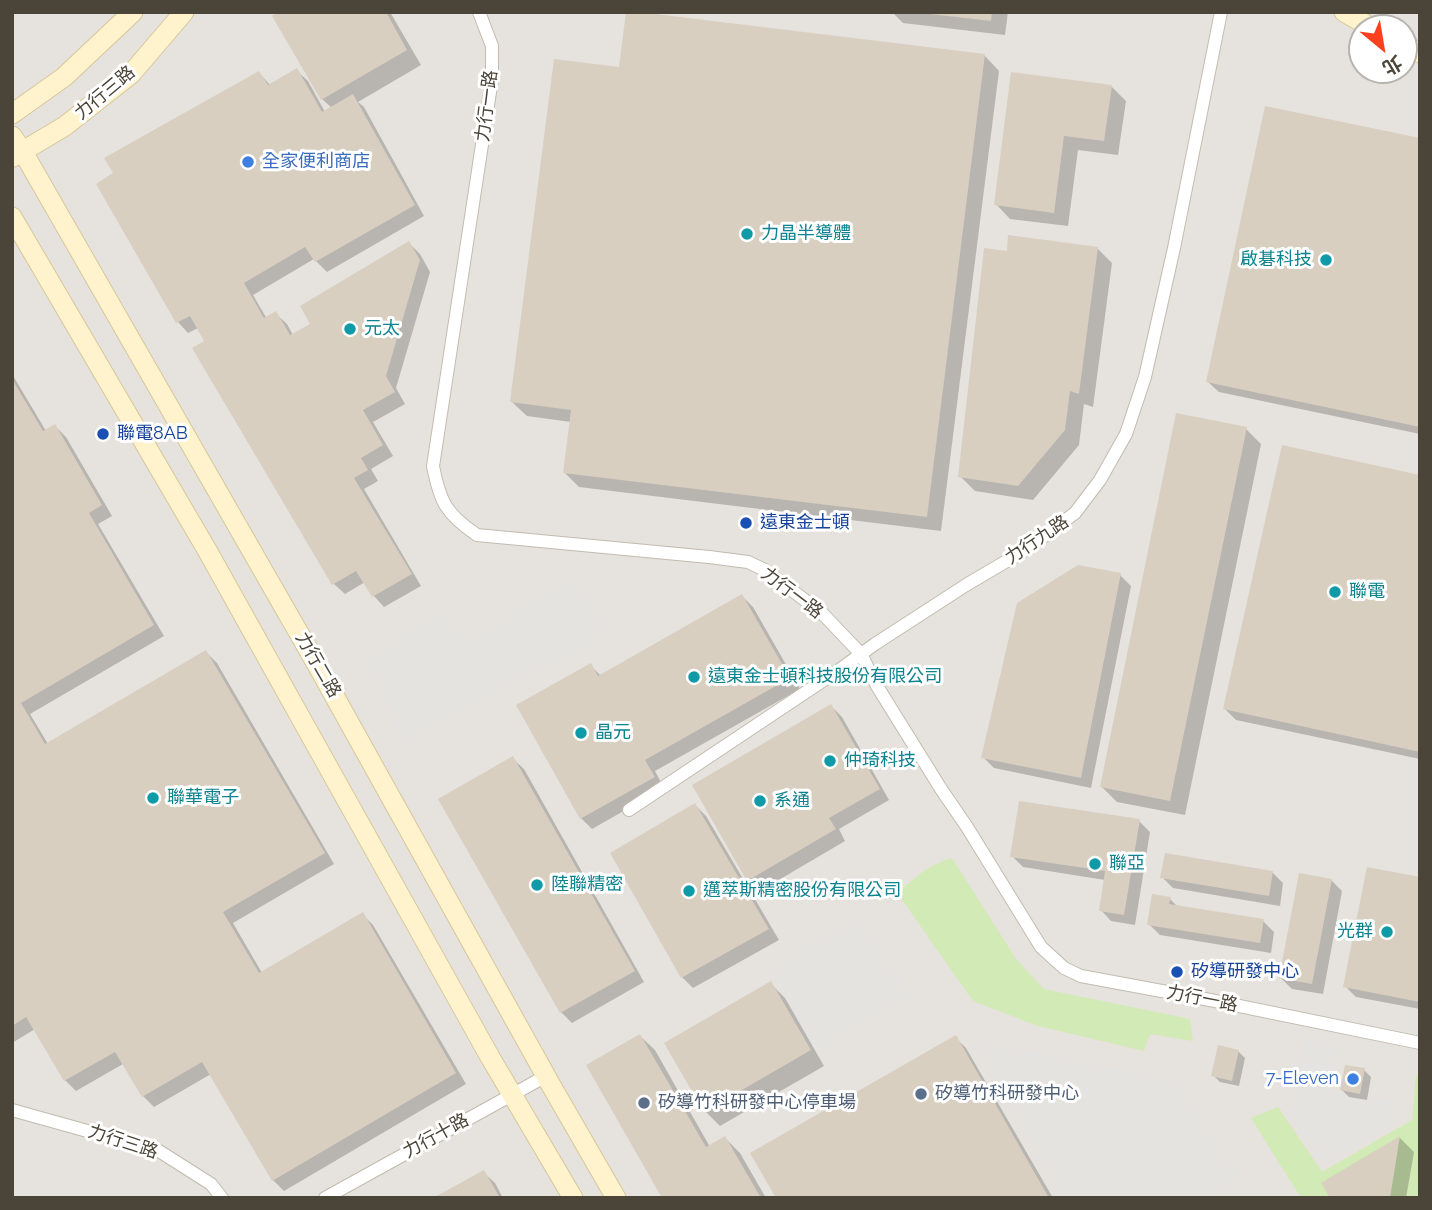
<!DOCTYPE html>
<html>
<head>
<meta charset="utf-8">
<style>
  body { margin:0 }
  #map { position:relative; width:1432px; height:1210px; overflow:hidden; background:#f6f3ec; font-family:Raleway,"Noto Sans TC",sans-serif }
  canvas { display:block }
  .frame { position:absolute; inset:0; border:14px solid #4b4439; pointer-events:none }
  .north { position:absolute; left:1348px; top:14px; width:70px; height:70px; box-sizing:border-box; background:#fff; border:2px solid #b7b4b0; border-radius:50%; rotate:150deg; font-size:19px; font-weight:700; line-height:28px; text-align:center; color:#4b4439 }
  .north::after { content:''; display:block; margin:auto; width:24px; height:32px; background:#fc3f1d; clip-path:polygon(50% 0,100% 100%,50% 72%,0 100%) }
</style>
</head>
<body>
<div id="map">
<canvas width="1432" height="1210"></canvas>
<div class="frame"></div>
<div class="north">北</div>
</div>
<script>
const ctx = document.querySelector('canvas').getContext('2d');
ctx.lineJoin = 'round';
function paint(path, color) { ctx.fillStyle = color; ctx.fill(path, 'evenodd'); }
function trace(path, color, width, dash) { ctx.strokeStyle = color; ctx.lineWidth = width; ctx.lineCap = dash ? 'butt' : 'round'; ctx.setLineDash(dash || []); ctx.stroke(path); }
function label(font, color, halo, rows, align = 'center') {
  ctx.font = font + ' Raleway,"Noto Sans TC",sans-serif'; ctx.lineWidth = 6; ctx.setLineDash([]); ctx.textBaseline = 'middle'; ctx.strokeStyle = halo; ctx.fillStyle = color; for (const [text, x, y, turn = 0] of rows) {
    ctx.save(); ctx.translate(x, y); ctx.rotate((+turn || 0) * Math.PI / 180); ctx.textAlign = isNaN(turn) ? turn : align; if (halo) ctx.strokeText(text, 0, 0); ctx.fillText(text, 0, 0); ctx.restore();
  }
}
paint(new Path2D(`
  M12,12h1408v1186h-1408zM1362,28h42v42h-42z`), '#e6e2dd');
paint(new Path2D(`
  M952,858l64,101 28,30 146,30 3,22 -43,-7 -6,17 -106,-25 -65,-25 -75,-107c16,-17 31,-29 54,-36z
  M1416,1076h4v122h-119l-50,-80 27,-11 44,65 90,-52z`), '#d2eab5');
paint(new Path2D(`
  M580,578l30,54 -204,111 -45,-83 86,-47 16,28z
  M862,915l48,82 -95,54 -47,-82z
  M970,1039l209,43 63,99 -29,17h-152z
  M1302,1039l38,8 -8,38 -38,-8z
  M1290,1083l111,19 -3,23 -74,41 -36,-53z`), '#e5e3e0');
paint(new Path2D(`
  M281,12h109l31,53 -63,37 6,5 60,109 -97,56 -13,-13 -61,36 14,24 9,-5 11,10 6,11 19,-11 97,-81 11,11 10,18 -34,116 9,16 -32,18 20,34 -22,13 7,12 -14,8 57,97 -37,21 -10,-11 -9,-14 -20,12 -11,-10 -136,-256 -10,5 -10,-11 81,-249 12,13 26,-15 11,10 17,31 7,-4 -10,-9z
  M892,12h116l-3,23 -102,-12z
  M985,56l14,15 -58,460 -362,-44 -14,-14 6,-51 -44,-6 -15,-14 108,-333z
  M1111,86l15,15 -8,54 -40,-5 -10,76 -58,-7 -14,-15z
  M1420,140v294l-201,-42 -11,-10z
  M1097,248l15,15 -19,144 -9,-3 -5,41 -46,55 -58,-9 -15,-15 49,-223z
  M12,374l34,57 9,-5 11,11 46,79 -14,8 66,112 -134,78 18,30 158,-92 11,11 117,201 -101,59 29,50 100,-59 11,11 93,159 -182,107 -11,-11 -62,-106 -57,33 -11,-11 -20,-32 -47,27 -11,-11 -30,-51 -23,14z
  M1246,429l15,15 -76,371 -68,-13 -15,-15z
  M1420,477v282l-184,-39 -11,-11z
  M1120,575l11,11 -40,202 -97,-20 -11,-11z
  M742,596l11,11 47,82 -145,82 9,17 -72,41 -11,-11 9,-153 11,11z
  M831,706l11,11 47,83 -50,29 6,12 -85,50 -11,-11z
  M513,759l11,10 120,213 -72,41 -11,-11z
  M695,805l11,11 73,124 -86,48 -11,-11z
  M1139,821l11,11 -15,93 -24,-4 -10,-11 4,-30 -82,-13 -11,-11z
  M1272,872l11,11 -3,23 -107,-18 -11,-11z
  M1420,879v130l-64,-12 -11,-11z
  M1331,880l11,11 -19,103 -31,-5 -11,-11z
  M1170,899l9,9 84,13 11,11 -3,21 -111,-18 -11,-11z
  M770,983l15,15 39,68 -104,60 -15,-15z
  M640,1036l15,14 55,97 15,-9 15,15 26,45h-102z
  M955,1037l11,11 87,150h-275z
  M1238,1051l7,7 -6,28 -19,-4 -7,-7z
  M1364,1070l7,7 -4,23 -18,-3 -7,-7z
  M1400,1138l14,14 -8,46h-74l-8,-15z
  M484,1173l11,10 8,15h-66z`), '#0003');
paint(new Path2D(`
  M278,12h108l21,38 -86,50 -49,-84z
  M626,12h13l346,42 -58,463 -364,-44 8,-63 -61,-8 44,-343 65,8z
  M930,12h62l-1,9 -61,-7z
  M297,68l25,44 31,-18 62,111 -100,57 -10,-15 -61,36 20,35 12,-7 14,24 20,-11 -10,-18 109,-65 11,19 -34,116 9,16 -32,18 20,35 -22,13 7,12 -14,8 58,96 -40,23 -16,-26 -24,14 -140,-237 12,-7 -14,-25 -14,7 -80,-139 17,-11 -9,-15 155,-87 9,14z
  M1011,72l101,13 -8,56 -40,-5 -10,77 -60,-8z
  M1265,106l155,32v289l-214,-45z
  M1008,235l90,12 -19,147 -9,-3 -5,39 -47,56 -60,-9 26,-229 23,3z
  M12,379l31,52 12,-7 47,81 -13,8 65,112 -133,78 24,41 161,-94 119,203 -102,59 36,61 104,-61 93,161 -184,108 -70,-119 -60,35 -27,-45 -51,29 -38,-64 -14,9z
  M1176,413l71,14 -77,374 -70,-14z
  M1282,445l138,30v277l-197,-43z
  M1078,565l43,8 -40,205 -100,-20 36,-155z
  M742,594l48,84 -145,82 10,17 -75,42 -64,-114 75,-42 7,13z
  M831,704l49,85 -51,29 7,11 -89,52 -55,-96z
  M513,756l122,215 -75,42 -122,-214z
  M1019,801l121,18 -16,96 -25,-4 6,-40 -95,-14z
  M695,803l74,126 -88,49 -71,-125z
  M1165,853l108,18 -4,25 -109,-18z
  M1367,867l53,10v125l-77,-15z
  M1299,873l33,6 -20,105 -33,-6z
  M1152,894l19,3 -2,7 95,15 -4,24 -113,-18z
  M771,981l40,69 -107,62 -40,-69z
  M640,1034l66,113 19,-11 36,62h-99l-76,-133z
  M956,1035l93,163h-273l-26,-45z
  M1218,1045l21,5 -7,31 -21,-5z
  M1345,1065l20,3 -5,26 -20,-4z
  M1400,1136l-10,62h-60l-9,-15z
  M484,1170l16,28h-67z`), '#d8cfc1');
const street = new Path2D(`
  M479,12l13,34v33l-59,387c7,36 13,48 44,69l232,22 39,5 17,8 57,43 39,41 16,32 64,103 26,38 74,120 23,21 17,8 129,24 210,43
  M629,810l210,-140 36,-26 91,-59 61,-36 48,-36 25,-33 26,-46 19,-57 29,-129 47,-236
  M12,1110l147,41 52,33 11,14
  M325,1198l221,-122`);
const secondary = new Path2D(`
  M1344,12l28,16
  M1404,45l16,8
  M12,114l52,-37 69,-65
  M12,136l11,16 293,511 236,424 64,111
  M13,157l52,-31 66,-52 53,-62
  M12,217l195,333 283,507 83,141`);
trace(street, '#c2bbae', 14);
trace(secondary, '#d6c79b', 21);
trace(street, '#fff', 12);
trace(secondary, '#fff3cd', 19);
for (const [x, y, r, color] of [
  [248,162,7,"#3f7fe0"],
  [747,234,7,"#0f9aa8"],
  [1326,260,7,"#0f9aa8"],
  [350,329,7,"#0f9aa8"],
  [103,434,7,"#1a4fb4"],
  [746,523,7,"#1a4fb4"],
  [1335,592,7,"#0f9aa8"],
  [694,677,7,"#0f9aa8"],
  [581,733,7,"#0f9aa8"],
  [830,761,7,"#0f9aa8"],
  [153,798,7,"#0f9aa8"],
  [760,801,7,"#0f9aa8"],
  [1095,864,7,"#0f9aa8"],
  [537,885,7,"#0f9aa8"],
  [689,891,7,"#0f9aa8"],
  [1387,932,7,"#0f9aa8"],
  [1177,972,7,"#1a4fb4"],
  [1353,1079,7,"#3f7fe0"],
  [921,1094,7,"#5c6f8a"],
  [644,1103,7,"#5c6f8a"]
]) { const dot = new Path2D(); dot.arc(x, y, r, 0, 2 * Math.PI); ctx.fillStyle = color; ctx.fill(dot); trace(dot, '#fff', 2.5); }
label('18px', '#4b4439', '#fff', [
  ["力行三路",105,93,-40],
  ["力行一路",487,106,-83],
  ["力行九路",1037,540,-34],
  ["力行一路",792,593,37],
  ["力行二路",318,665,60],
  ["力行一路",1202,999,11],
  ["力行十路",436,1136,-29],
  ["力行三路",123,1142,18]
]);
label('18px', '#366cbe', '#fff', [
  ["全家便利商店",262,162],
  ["7-Eleven",1339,1079,"right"]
], 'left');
label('18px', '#0d838f', '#fff', [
  ["力晶半導體",761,234],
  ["啟碁科技",1312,260,"right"],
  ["元太",364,329],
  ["聯電",1349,592],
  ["遠東金士頓科技股份有限公司",708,677],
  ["晶元",595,733],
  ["仲琦科技",844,761],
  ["聯華電子",167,798],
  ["系通",774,801],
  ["聯亞",1109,864],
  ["陸聯精密",551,885],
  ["邁萃斯精密股份有限公司",703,891],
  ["光群",1373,932,"right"]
], 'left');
label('18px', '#164399', '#fff', [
  ["聯電8AB",117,434],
  ["遠東金士頓",760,523],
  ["矽導研發中心",1191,972]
], 'left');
label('18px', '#4e5e75', '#fff', [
  ["矽導竹科研發中心",935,1094],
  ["矽導竹科研發中心停車場",658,1103]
], 'left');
</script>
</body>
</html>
